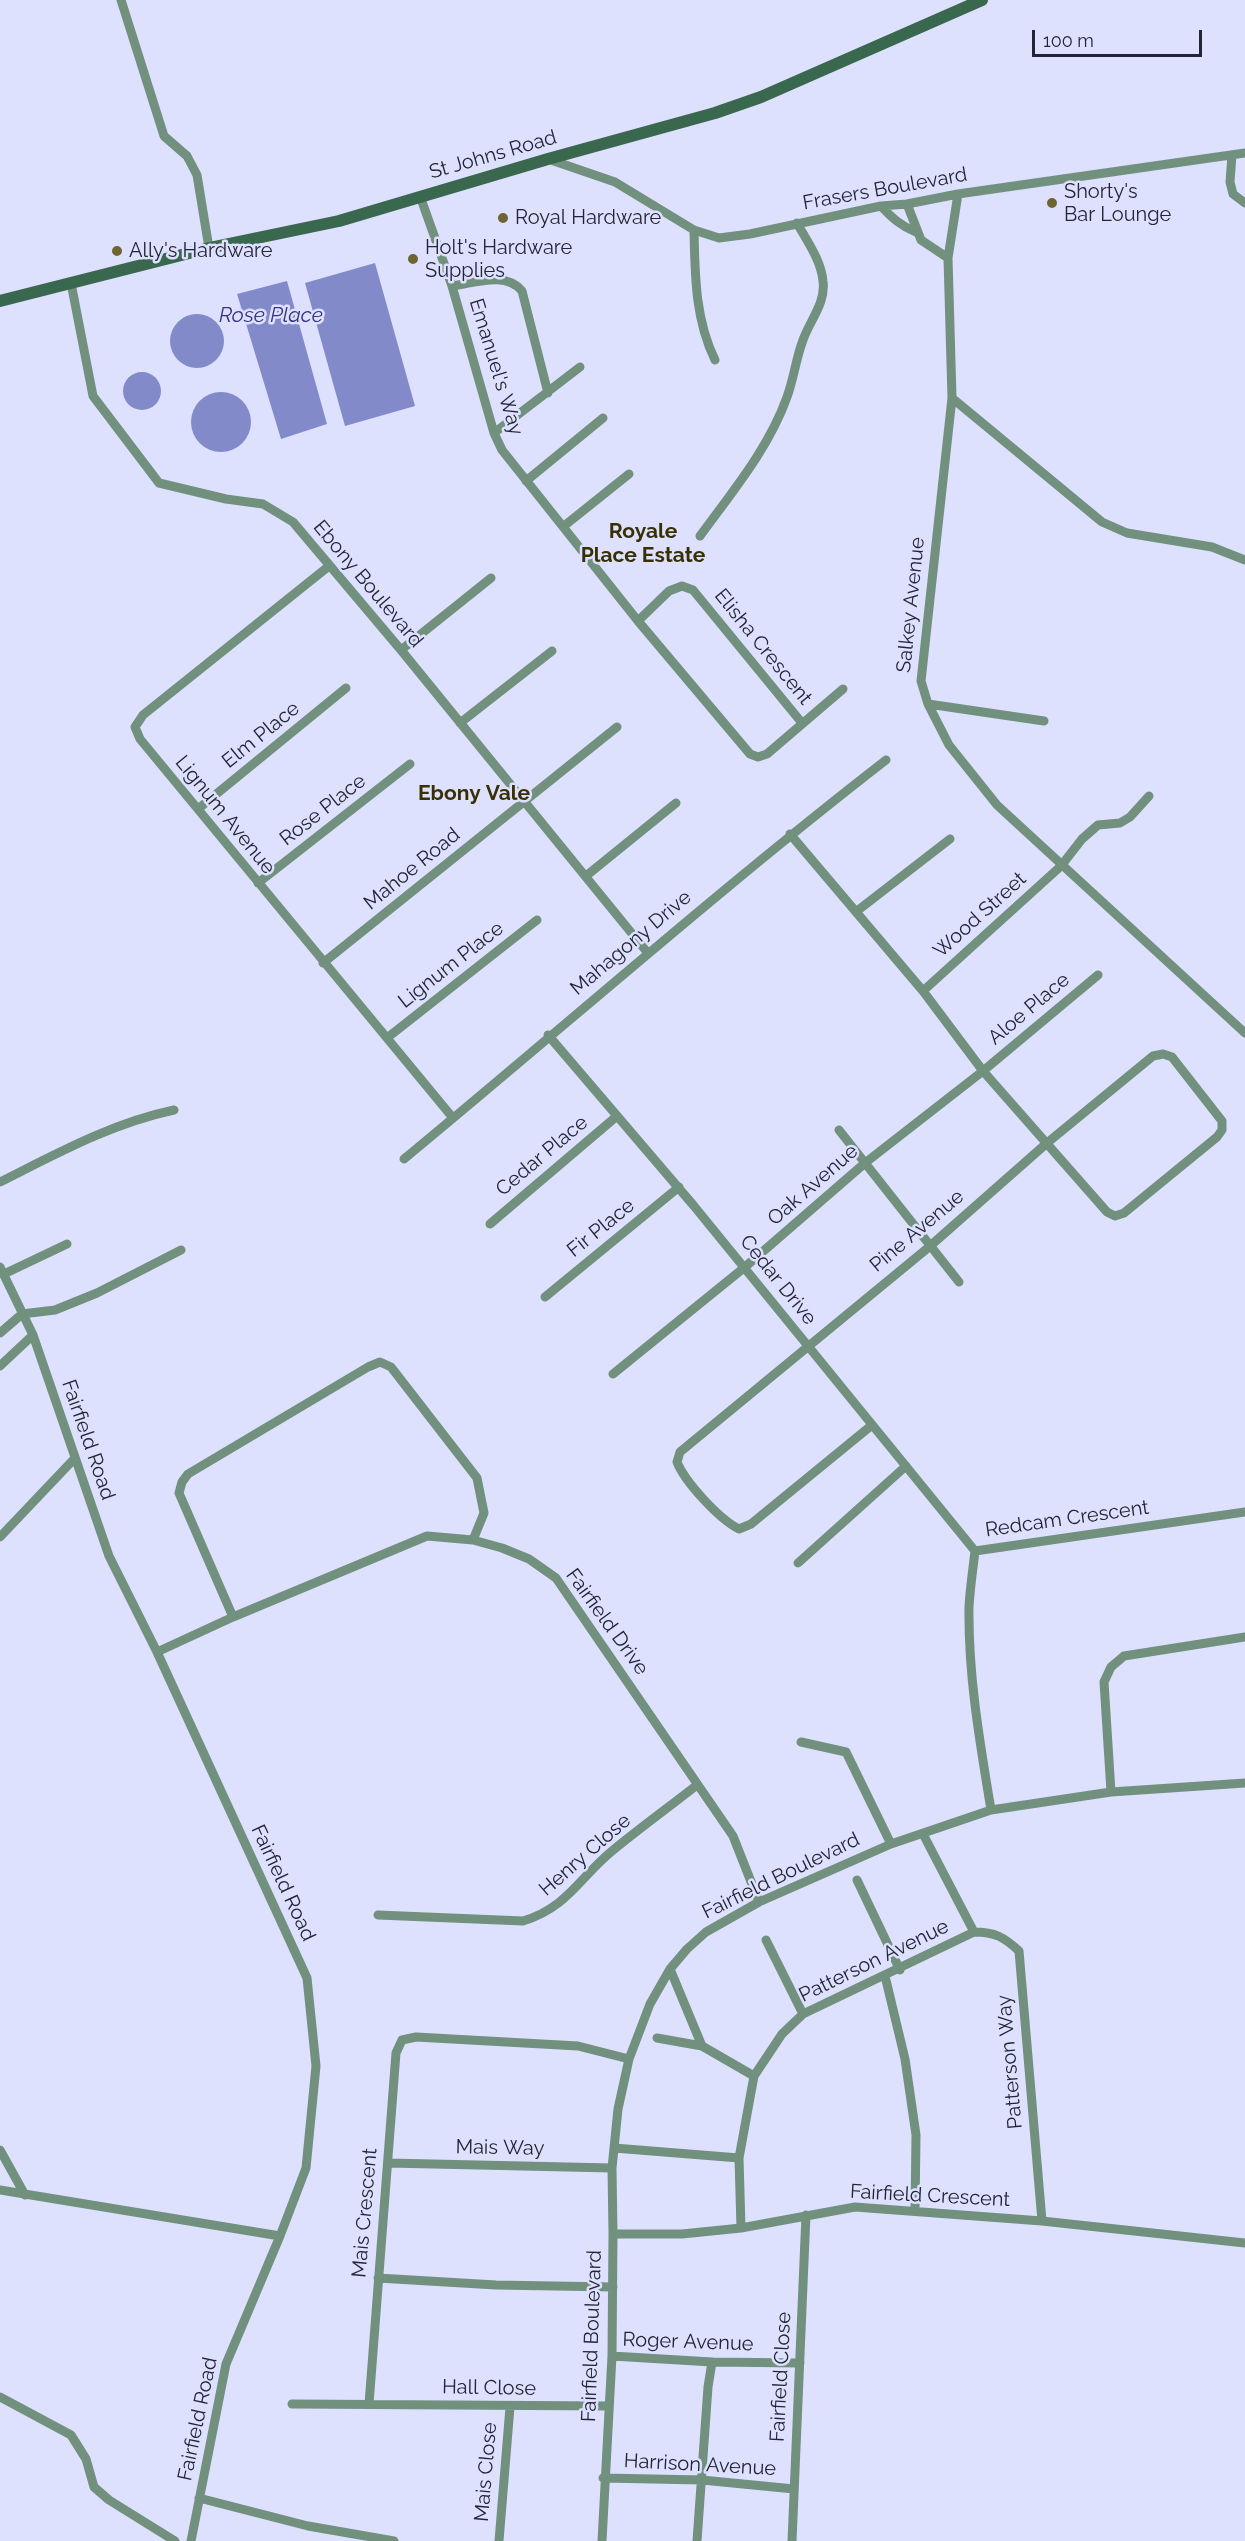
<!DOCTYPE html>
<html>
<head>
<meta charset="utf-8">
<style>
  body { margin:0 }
  #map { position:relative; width:1245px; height:2541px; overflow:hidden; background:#dde1fe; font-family:Raleway,sans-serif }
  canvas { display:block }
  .scale { position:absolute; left:1032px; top:30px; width:170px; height:27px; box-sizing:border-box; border:3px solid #232536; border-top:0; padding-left:8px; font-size:18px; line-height:21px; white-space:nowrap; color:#232536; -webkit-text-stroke:4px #dde1fe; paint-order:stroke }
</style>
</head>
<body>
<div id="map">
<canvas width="1245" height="2541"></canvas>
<div class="scale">100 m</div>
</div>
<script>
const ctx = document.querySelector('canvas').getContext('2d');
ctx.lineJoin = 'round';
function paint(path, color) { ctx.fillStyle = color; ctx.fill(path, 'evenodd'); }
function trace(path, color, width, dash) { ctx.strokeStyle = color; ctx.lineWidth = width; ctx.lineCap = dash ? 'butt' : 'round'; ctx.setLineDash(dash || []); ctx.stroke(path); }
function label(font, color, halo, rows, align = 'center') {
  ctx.font = font + ' Raleway,sans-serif'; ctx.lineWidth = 5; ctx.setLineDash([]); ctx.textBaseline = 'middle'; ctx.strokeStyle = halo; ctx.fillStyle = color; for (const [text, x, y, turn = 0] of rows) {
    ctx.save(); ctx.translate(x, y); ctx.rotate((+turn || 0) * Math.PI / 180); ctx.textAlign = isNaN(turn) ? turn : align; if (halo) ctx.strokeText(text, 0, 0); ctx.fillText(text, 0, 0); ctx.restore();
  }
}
paint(new Path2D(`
  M375,263l40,143 -70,20 -40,-143z
  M287,281l40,143 -46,15 -44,-145z
  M170 341a27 27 0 1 1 54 0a27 27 0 1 1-54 0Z
  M123 391a19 19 0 1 1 38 0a19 19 0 1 1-38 0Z
  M191 422a30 30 0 1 1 60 0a30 30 0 1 1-60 0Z`), '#838aca');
trace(new Path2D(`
  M121,0l43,136 23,20 10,19 12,73
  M1232,155l-2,27 3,12 12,9
  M548,159l67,23 79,48 25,8 31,-4 131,-28 26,-2 51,-10 287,-41
  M958,194l-10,64 4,140 -31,283 7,23 21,41 48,60 248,228
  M420,196l32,90 42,147 8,17 136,171 112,133 8,3 9,-3 76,-65
  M907,204l14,36 27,18
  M881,206c11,12 20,20 35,26
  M694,230c1,45 1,89 21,130
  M71,283l22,113 66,87 67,16 37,5 30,18 108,128 246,302
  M452,286c23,-3 54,-15 70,5l26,102
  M952,398l150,124 25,11 85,14 33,13
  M494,433l86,-66
  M526,481l77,-63
  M564,526l65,-52
  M700,536c32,-44 69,-88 87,-139 7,-19 9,-39 16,-57 7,-20 23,-37 20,-59 -2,-21 -16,-40 -26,-58
  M329,566l-186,149 -8,12 5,12 313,379
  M638,621l31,-30 13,-5 11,4 109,133
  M401,650l90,-72
  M928,704l116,17
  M460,723l92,-72
  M198,809l148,-121
  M790,834l133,157 60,80 124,141 8,4 9,-3 93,-76 5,-7v-9l-50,-64 -9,-3 -10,2 -106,87 -118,104 -249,205 -3,10c8,20 42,57 62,67l12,-5 121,-99
  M586,876l90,-73
  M258,883l152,-119
  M857,911l93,-72
  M323,963l294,-236
  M923,991l138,-125 21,-27 16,-14 22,-2 10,-6 19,-21
  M548,1035l146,171 281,345
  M387,1038l150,-118
  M839,1130l120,152
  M404,1159c161,-133 317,-271 482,-399
  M0,1182c56,-28 112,-59 174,-72
  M490,1224l127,-108
  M0,1267l33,68 76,221 48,96 150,326 9,88 -10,102 -26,68 -54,128 -35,177
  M4,1274l63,-30
  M545,1297l134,-110
  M0,1333l22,-19 33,-4 42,-17 84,-43
  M0,1366l33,-31
  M613,1374l132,-107 120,-104 118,-92 115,-96
  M0,1537l75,-79
  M975,1551l270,-39
  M975,1551c-2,18 -5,37 -6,56 -1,68 11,136 22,203
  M798,1563l108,-97
  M233,1617l-54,-124 3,-11 6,-8 180,-107 12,-5 11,5 86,111 7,35 -11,27
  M157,1652l76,-35 194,-81 46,4 29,8 27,11 27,19 177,258 26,66
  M801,1742l45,10 45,92
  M1111,1792l-7,-110 7,-15 13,-11 121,-19
  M923,1834l51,98
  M857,1880l43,90
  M378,1915l145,6c44,-13 57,-44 89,-70 28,-23 57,-44 85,-66
  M766,1940l37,74
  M670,1969l32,77
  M885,1976l20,83 11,76 -1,76
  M657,2038l45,8 52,30
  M614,2148l125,10
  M0,2150l25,45
  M388,2163l224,5
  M0,2190l280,46
  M741,2228l-2,-70 15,-82 28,-42 21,-20 171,-82c21,0 30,5 45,19l23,270
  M613,2234h69l59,-6 114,-21 187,14 203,22
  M378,2278l118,7 117,2
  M612,2356l100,6 88,1
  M0,2397l71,38 15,24 8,28 15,13 66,41
  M292,2404l316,2
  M369,2404l27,-351 6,-13 14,-3 162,9 51,13
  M603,2478l99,2 92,9
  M199,2498l109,28 86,15
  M499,2541l11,-134
  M602,2541l10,-185 1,-122 -1,-66 6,-59 11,-50 21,-55 20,-35 17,-20 19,-17 53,-30 132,-58 100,-34 120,-18 134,-9
  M697,2541l11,-154 4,-25
  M792,2541l14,-326`), '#72907e', 9);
trace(new Path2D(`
  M0,301l209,-53 130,-27 209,-62 167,-46 46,-16 221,-97`), '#3a684f', 12);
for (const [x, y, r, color] of [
  [1052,203,6,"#6e6431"],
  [503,218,6,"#6e6431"],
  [117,251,6,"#6e6431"],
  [413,259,6,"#6e6431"]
]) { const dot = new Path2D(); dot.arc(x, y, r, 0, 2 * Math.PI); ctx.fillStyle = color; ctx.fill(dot); trace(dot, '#dde1fe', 2); }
label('20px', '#232536', '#dde1fe', [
  ["St Johns Road",493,155,-16],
  ["Frasers Boulevard",885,189,-10],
  ["Emanuel's Way",496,367,73],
  ["Ebony Boulevard",368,584,50],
  ["Salkey Avenue",911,605,-84],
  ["Elisha Crescent",763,647,51],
  ["Elm Place",261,735,-39],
  ["Rose Place",323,810,-38],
  ["Lignum Avenue",225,815,51],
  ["Mahoe Road",412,869,-39],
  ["Wood Street",980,915,-42],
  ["Mahagony Drive",631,943,-40],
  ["Lignum Place",451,965,-38],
  ["Aloe Place",1029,1009,-40],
  ["Cedar Place",542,1156,-40],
  ["Oak Avenue",813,1185,-41],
  ["Fir Place",601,1228,-39],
  ["Pine Avenue",917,1231,-40],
  ["Cedar Drive",778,1280,51],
  ["Fairfield Road",88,1440,71],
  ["Redcam Crescent",1067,1519,-8],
  ["Fairfield Drive",607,1622,54],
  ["Henry Close",585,1855,-41],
  ["Fairfield Boulevard",781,1876,-26],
  ["Fairfield Road",283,1883,65],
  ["Patterson Avenue",874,1961,-26],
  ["Patterson Way",1010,2062,-95],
  ["Mais Way",500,2148,1],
  ["Fairfield Crescent",930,2196,3],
  ["Mais Crescent",365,2213,-85],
  ["Fairfield Boulevard",592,2336,-88],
  ["Roger Avenue",688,2342,2],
  ["Fairfield Close",781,2377,-87],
  ["Hall Close",489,2388,1],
  ["Fairfield Road",198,2419,-78],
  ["Harrison Avenue",700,2465,3],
  ["Mais Close",486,2472,-85]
]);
label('20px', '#232536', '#dde1fe', [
  ["Shorty's",1064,192],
  ["Bar Lounge",1064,215],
  ["Royal Hardware",515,218],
  ["Holt's Hardware",425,248],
  ["Supplies",425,271],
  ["Ally's Hardware",129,251]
], 'left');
label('italic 21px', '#353480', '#dde1fe', [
  ["Rose Place",271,316]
]);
label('bold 21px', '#383005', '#dde1fe', [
  ["Royale",643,532],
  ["Place Estate",643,556],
  ["Ebony Vale",474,794]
]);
</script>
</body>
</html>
